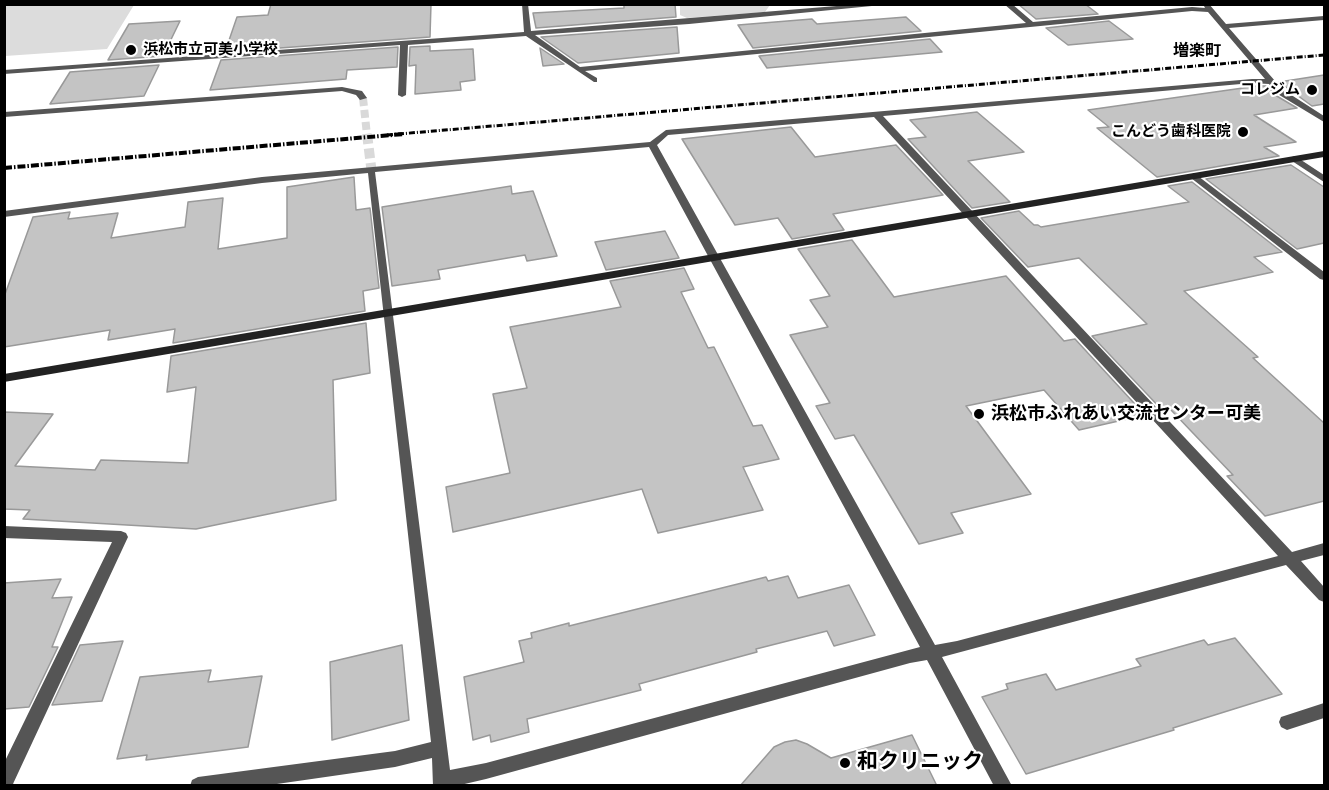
<!DOCTYPE html>
<html>
<head>
<meta charset="utf-8">
<style>
  body { margin:0 }
  #map { position:relative; width:1329px; height:790px; overflow:hidden; background:#fff; font-family:Poppins,sans-serif }
  canvas { display:block }
  .frame { position:absolute; inset:0; border:6px solid #000; pointer-events:none }
</style>
</head>
<body>
<div id="map">
<canvas width="1329" height="790"></canvas>
<div class="frame"></div>
</div>
<script>
const ctx = document.querySelector('canvas').getContext('2d');
ctx.lineJoin = 'round';
function paint(path, color) { ctx.fillStyle = color; ctx.fill(path, 'evenodd'); }
function trace(path, color, width, dash) { ctx.strokeStyle = color; ctx.lineWidth = width; ctx.lineCap = dash ? 'butt' : 'round'; ctx.setLineDash(dash || []); ctx.stroke(path); }
function label(font, color, halo, rows, align = 'center') {
  ctx.font = font + ' Poppins,"Noto Sans JP",sans-serif'; ctx.lineWidth = 4.5; ctx.setLineDash([]); ctx.textBaseline = 'middle'; ctx.strokeStyle = halo; ctx.fillStyle = color; for (const [text, x, y, turn = 0] of rows) {
    ctx.save(); ctx.translate(x, y); ctx.rotate((+turn || 0) * Math.PI / 180); ctx.textAlign = isNaN(turn) ? turn : align; if (halo) ctx.strokeText(text, 0, 0); ctx.fillText(text, 0, 0); ctx.restore();
  }
}
paint(new Path2D(`
  M5,4h129v1l-27,44 -102,7z
  M680,5h90l-5,7 -78,6 -7,-3z`), '#dcdcdc');
const building = new Path2D(`
  M271,4h160l-1,33 -205,15 12,-35 31,-2z
  M624,4h51l1,13 -140,11 -3,-15 91,-5z
  M1018,4h67l13,10 -62,5z
  M906,17l15,14 -168,17 -15,-23 74,-6 5,5z
  M180,21l-17,35 -55,4 21,-36z
  M1109,21l24,18 -65,6 -22,-17z
  M677,27l2,26 -101,10 -37,-26z
  M930,39l12,13 -175,16 -8,-12z
  M430,46v5l43,-2 2,31 -15,2 1,8 -46,4 1,-29 -7,1 1,-19z
  M398,47l-1,20 -50,3 -1,9 -136,11 11,-30z
  M540,48l24,16 -21,2z
  M159,65l-15,31 -94,8 20,-32z
  M1324,75v29l-12,2 -33,-24z
  M1257,86h11l7,9 22,13 -43,7 42,27 -32,5 15,9 -122,21 -60,-49 12,-1 -21,-17z
  M977,112l47,40 -56,9 42,41 -38,6 -64,-69 18,-2 -16,-17z
  M791,127l24,30 81,-12 47,50 -110,19 11,16 -52,9 -14,-21 -43,7 -53,-86z
  M1291,165l33,22v56l-27,6 -91,-70z
  M354,177l2,33 14,-2 9,80 -16,3 2,20 -192,32 2,-14 -67,11 2,-10 -106,17v-50l29,-80 37,-5 -2,7 50,-6 -7,25 74,-11 3,-25 35,-4 -5,51 69,-11v-51z
  M1192,182l90,70 -28,5 19,15 -89,19 74,66 -5,1 71,65v78l-59,15 -38,-40 6,-1 -62,-65 -8,1 -71,-75 55,-12 -68,-66 -51,9 -47,-49 38,-7 15,14h4l3,2 148,-25 -21,-16z
  M511,186l1,8 21,-3 24,65 -30,5 -2,-6 -87,15 2,9 -48,7 -10,-79z
  M665,231l14,27 -73,12 -11,-28z
  M852,240l42,57 112,-21 58,65 11,-2 70,76 -66,15 -35,-40 -78,16 65,88 -80,19 12,20 -44,11 -65,-109 -19,4 -19,-33 14,-3 -40,-68 38,-8 -18,-27 20,-4 -32,-47z
  M684,268l10,21 -13,3 27,56 6,-1 39,79 9,-1 17,34 -36,8 20,43 -105,23 -16,-44 -189,43 -7,-45 64,-14 -17,-79 34,-6 -17,-61 111,-20 -11,-26z
  M366,323l4,50 -37,7 3,120 -140,29 -173,-10 7,-9 -26,-1v-97l49,2 -38,52 80,4 6,-10 87,3 8,-76 -29,5 4,-36z
  M788,576l10,22 51,-13 26,50 -41,11 -7,-15 -71,18 1,3 -118,32 2,6 -114,29 2,13 -38,10 -1,-7 -17,5 -9,-63 60,-15 -5,-21 13,-3 -1,-5 38,-10v3l197,-49 2,4z
  M61,579l-9,19 20,-1 -20,50h6l-29,60 -25,2v-126z
  M1235,638l47,56 -109,34 1,2 -148,44 -44,-77 26,-8 -2,-5 40,-10 10,16 85,-24 -5,-7 68,-19 4,5z
  M123,641l-21,60 -50,4 28,-60z
  M402,645l7,75 -77,20 -2,-78z
  M211,670l-3,12 54,-6 -14,71 -102,13 1,-5 -30,4 23,-82z
  M912,735l25,51h-197l34,-39 11,-5 11,-2 11,4 24,14z`);
paint(building, '#c4c4c4');
trace(building, '#999', 1.5);
trace(new Path2D(`
  M363,98l4,37`), '#d9d9d9', 8, [8, 4]);
trace(new Path2D(`
  M367,134l5,40`), '#d9d9d9', 10, [10, 4.5]);
paint(new Path2D(`
  M4,526l117,5 5,2 2,4 -116,249h-8v-23l108,-221 -108,-4z`), '#555');
paint(new Path2D(`
  M522,4h6l3,27 330,-27h31l-203,20 -154,11 45,32 446,-44 -22,-19h8l21,18 159,-15 13,1 -2,-4h6l17,20 98,-8v4l-95,8 53,61 42,27v6l-48,-29 -7,-9 -17,-1 -369,33 409,436 32,-9v12l-23,6 23,26v15l-5,-2 -33,-35 -344,92 70,129h-18l-67,-126 -17,3 -424,116 -30,7h-23l-1,-28 -37,9 -132,19h-73l2,-6 6,-3 197,-26 36,-9 -63,-569 -106,10 -258,34v-6l258,-34 388,-35 16,-12 586,-51h13l-57,-67 -16,-1 -607,60 12,7v4h-3l-68,-46 -118,9 -2,50 -4,2 -4,-2 2,-50 -396,29v-4l520,-38zM874,117l404,439 -321,85 -22,4 -278,-500 11,-10zM649,147l271,500 -434,116 -36,7 -75,-598z
  M342,87l20,4 5,7 -7,2 -4,-5 -14,-4 -338,26v-5z
  M1295,156l29,19v7l-32,-21v-4z
  M1194,173l130,99v8l-4,-1 -129,-101 -2,-2z
  M1324,703v15l-37,12 -6,-3 -2,-5 2,-5z
  M4,777l8,3 2,6h-10z`), '#555');
paint(new Path2D(`
  M1324,151v6l-1320,225v-8z`), '#222');
trace(new Path2D(`
  M387,135l937,-80`), '#000', 3, [6, 2, 1, 2]);
trace(new Path2D(`
  M4,168l400,-34`), '#000', 4, [8, 2, 1.5, 2]);
for (const [x, y, r, color] of [
  [131,50,6,"#000"],
  [1312,90,6,"#000"],
  [1243,132,6,"#000"],
  [979,414,6,"#000"],
  [845,763,6,"#000"]
]) { const dot = new Path2D(); dot.arc(x, y, r, 0, 2 * Math.PI); ctx.fillStyle = color; ctx.fill(dot); trace(dot, '#fff', 2); }
label('bold 15px', '#000', '#fff', [
  ["浜松市立可美小学校",143,50,"left"],
  ["コレジム",1300,90],
  ["こんどう歯科医院",1231,132]
], 'right');
label('bold 16px', '#000', '#fff', [
  ["増楽町",1197,52]
]);
label('bold 18px', '#000', '#fff', [
  ["浜松市ふれあい交流センター可美",991,414]
], 'left');
label('bold 21px', '#000', '#fff', [
  ["和クリニック",857,763]
], 'left');
</script>
</body>
</html>
